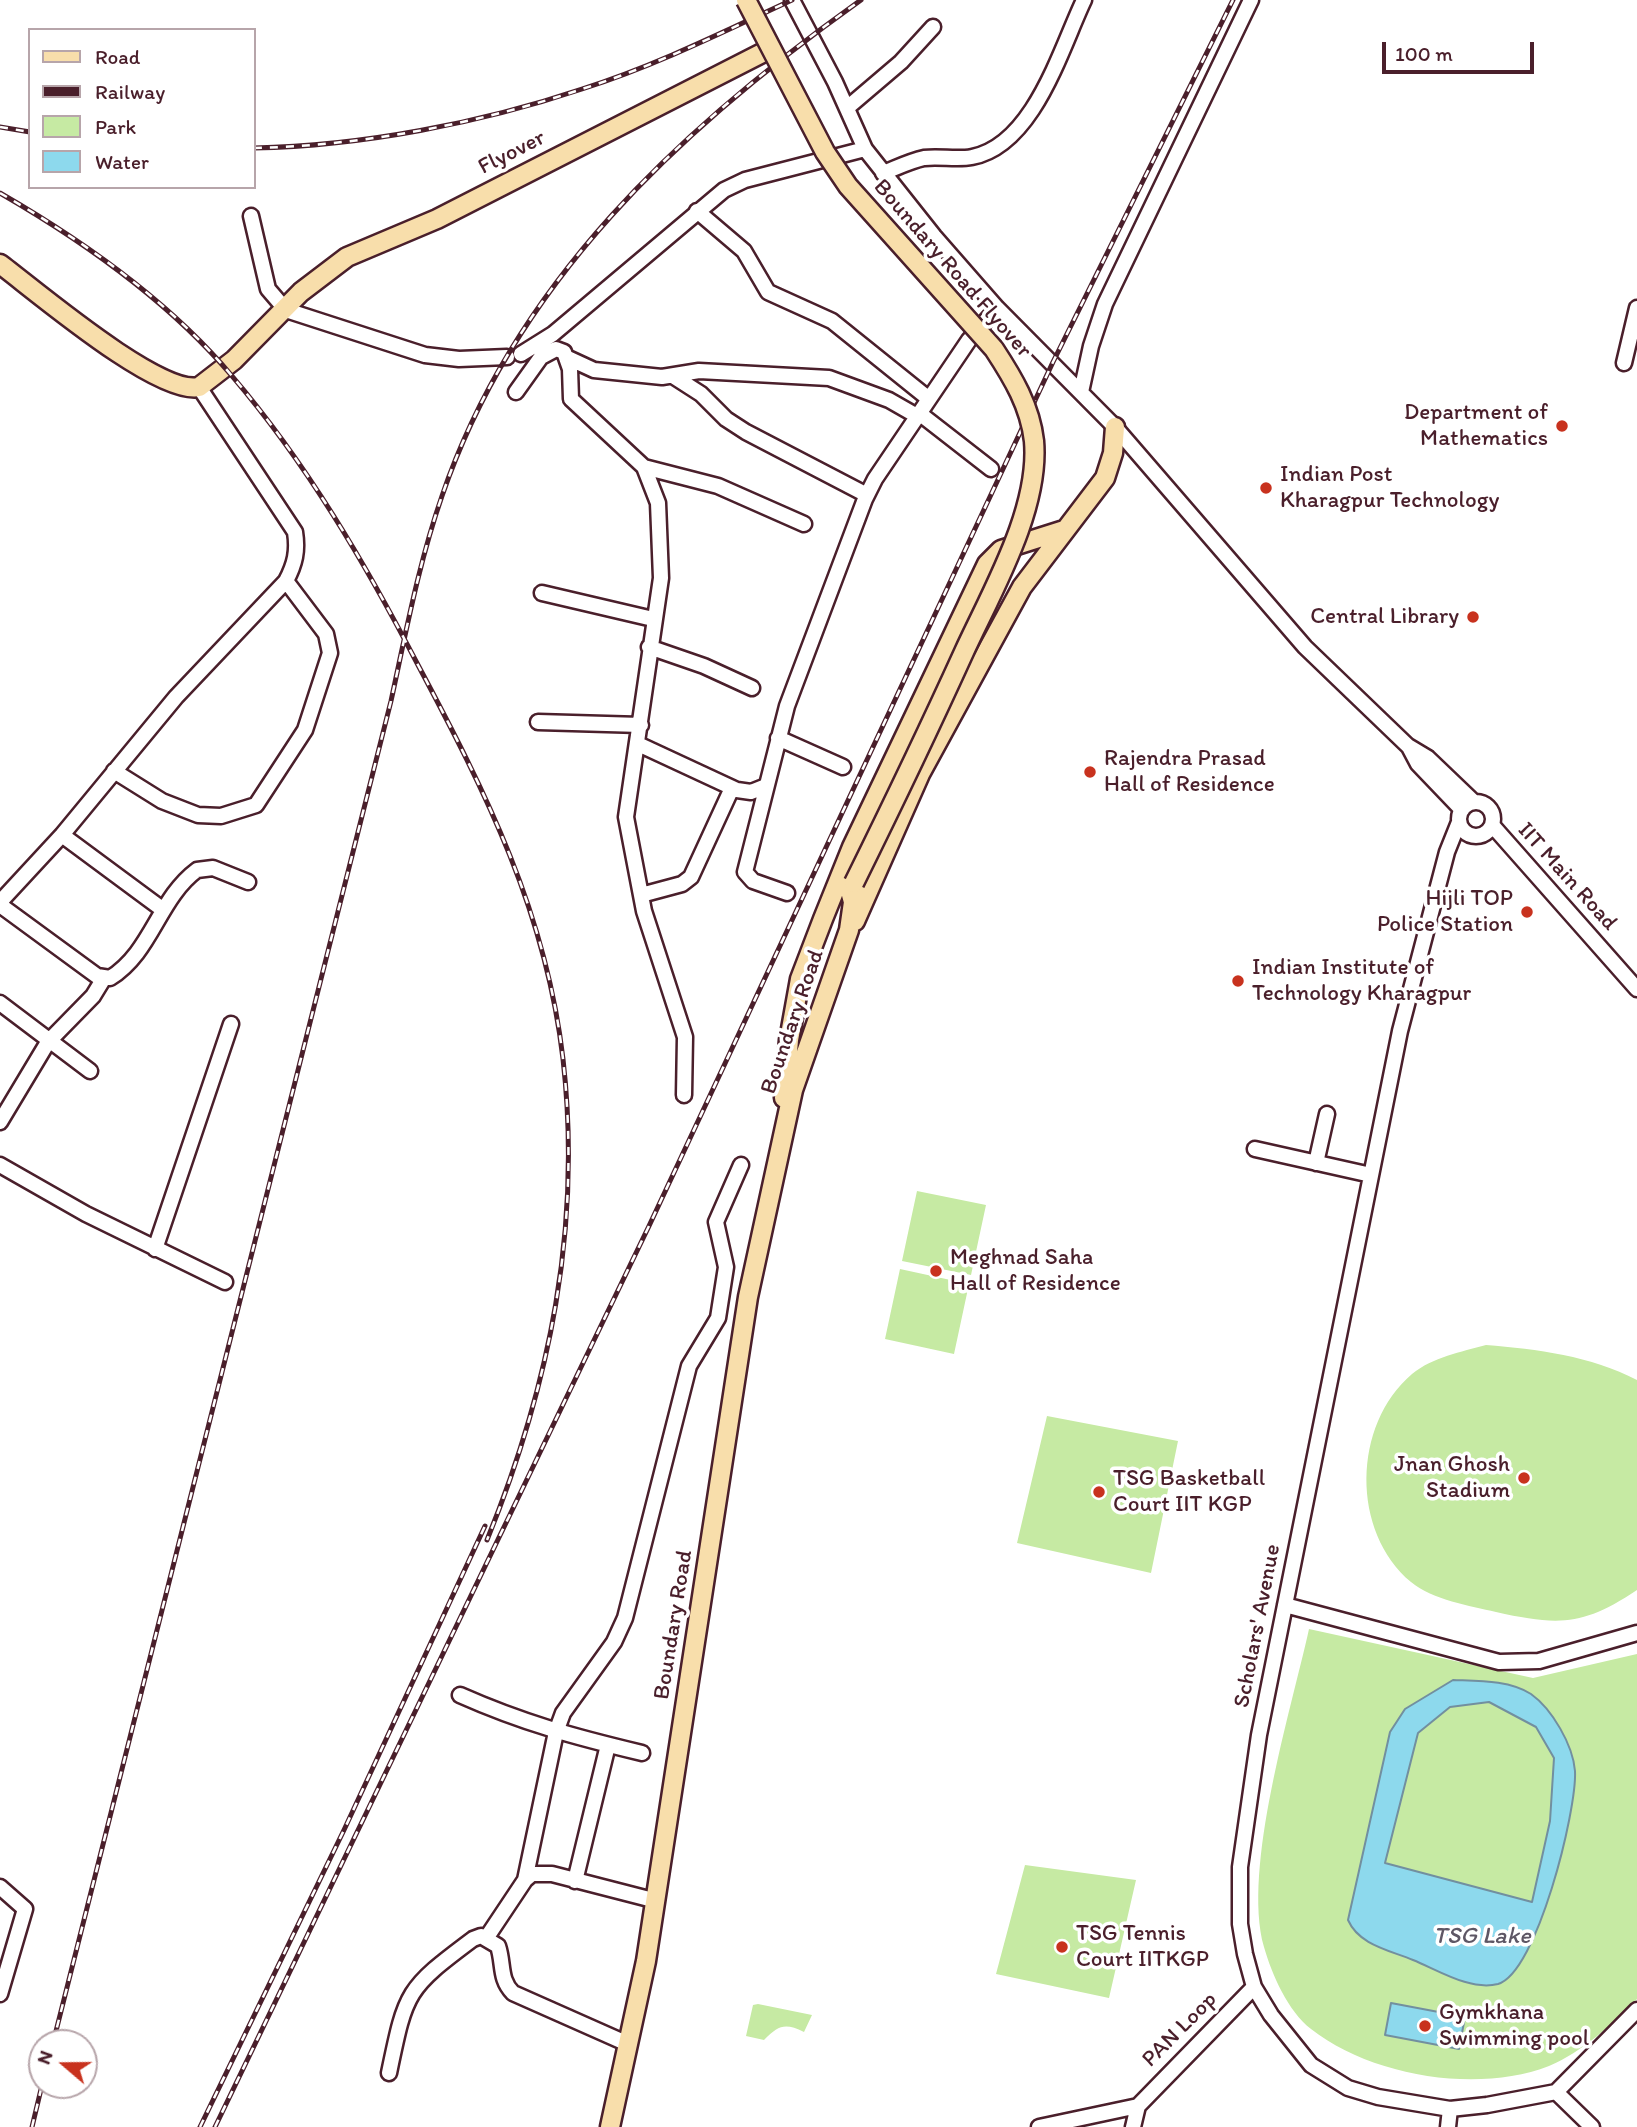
<!DOCTYPE html>
<html>
<head>
<meta charset="utf-8">
<style>
  body { margin:0 }
  #map { position:relative; width:1637px; height:2127px; overflow:hidden; background:#fff; font-family:Itim,sans-serif }
  canvas { display:block }
  .legend { position:absolute; left:28px; top:28px; width:228px; height:161px; box-sizing:border-box; background:#fff; border:2px solid #b7a5aa; margin:0; padding:9px 12px; list-style:none; font-size:21px; color:#4a1f2b }
  .legend li { display:flex; align-items:center; gap:14px; height:35px }
  .legend b { width:35px; border:2px solid #b7a5aa }
  .north { position:absolute; left:28px; top:2029px; width:70px; height:70px; box-sizing:border-box; background:#fff; border:2px solid #b7a5aa; border-radius:50%; rotate:290deg; font-size:19px; font-weight:700; line-height:28px; text-align:center; color:#4a1f2b }
  .north::after { content:''; display:block; margin:auto; width:24px; height:32px; background:#c8321e; clip-path:polygon(50% 0,100% 100%,50% 72%,0 100%) }
  .scale { position:absolute; left:1382px; top:42px; width:152px; height:32px; box-sizing:border-box; border:4px solid #4a1f2b; border-top:0; padding-left:9px; font-size:21px; line-height:24px; white-space:nowrap; color:#4a1f2b; -webkit-text-stroke:5px #fff; paint-order:stroke }
</style>
</head>
<body>
<div id="map">
<canvas width="1637" height="2127"></canvas>
<ul class="legend">
<li><b style="height:9px;background:#f8deab"></b>Road</li>
<li><b style="height:9px;background:#4a1f2b"></b>Railway</li>
<li><b style="height:19px;background:#c6eaa3"></b>Park</li>
<li><b style="height:19px;background:#8dd9ed"></b>Water</li>
</ul>
<div class="north">N</div>
<div class="scale">100 m</div>
</div>
<script>
const ctx = document.querySelector('canvas').getContext('2d');
ctx.lineJoin = 'round';
function paint(path, color) { ctx.fillStyle = color; ctx.fill(path, 'evenodd'); }
function trace(path, color, width, dash) { ctx.strokeStyle = color; ctx.lineWidth = width; ctx.lineCap = dash ? 'butt' : 'round'; ctx.setLineDash(dash || []); ctx.stroke(path); }
function label(font, color, halo, rows, align = 'center') {
  ctx.font = font + ' Itim,sans-serif'; ctx.lineWidth = 7; ctx.setLineDash([]); ctx.textBaseline = 'middle'; ctx.strokeStyle = halo; ctx.fillStyle = color; for (const [text, x, y, turn = 0] of rows) {
    ctx.save(); ctx.translate(x, y); ctx.rotate((+turn || 0) * Math.PI / 180); ctx.textAlign = isNaN(turn) ? turn : align; if (halo) ctx.strokeText(text, 0, 0); ctx.fillText(text, 0, 0); ctx.restore();
  }
}
paint(new Path2D(`
  M917,1191l69,14 -15,70 -69,-14z
  M900,1269l69,15 -15,70 -69,-15z
  M1486,1345c51,4 105,11 151,35v210c-54,36 -78,36 -141,22 -26,-6 -63,-12 -85,-30 -60,-50 -59,-157 1,-208 21,-17 49,-22 74,-29z
  M1047,1416l131,25 -27,132 -134,-30z
  M1309,1629l224,49 104,-24v345c-24,25 -55,53 -88,67 -72,28 -178,10 -238,-37 -23,-18 -39,-54 -47,-82 -22,-79 27,-236 45,-318z
  M1025,1865l111,15 -27,118 -113,-24z
  M758,2004l54,11 -8,17c-19,-9 -25,-7 -40,8l-18,-4 7,-31z`), '#c6eaa3');
const water = new Path2D(`
  M1453,1680c25,1 56,0 78,14 21,15 42,51 44,77 2,39 -38,202 -77,213 -28,7 -60,-14 -85,-24 -24,-10 -54,-15 -65,-40l42,-188 15,-23zM1489,1702l47,25 18,31 -4,63 -18,81 -147,-39 33,-130 32,-26z
  M1391,2003l74,14 -6,32 -74,-14z`);
paint(water, '#8dd9ed');
trace(water, '#728f9f', 2);
const minor = new Path2D(`
  M792,0l43,82 30,67 69,87 63,72 118,119 190,220 103,99 20,12 46,44
  M847,108l54,-46 32,-35
  M883,173c13,-5 27,-12 41,-15 16,-2 33,2 48,-1 62,-12 89,-109 112,-157
  M697,211l47,40 24,41 64,29 97,78
  M251,216l17,73 18,21 139,45 34,4 48,-2
  M521,354l32,-20 171,-144 21,-10 120,-31
  M568,358l26,12 68,7 37,-6 130,7 60,22 28,16
  M1624,363l13,-55
  M673,376l28,18 25,25 20,13 121,63
  M516,392l25,-35 15,-8 8,3 6,17 1,30 73,68 14,36 3,75 -35,239 18,94 41,126 -1,58
  M1081,392l10,-46 14,-42 146,-304
  M919,413l72,56
  M644,467l74,19 86,38
  M542,593l111,26
  M649,647l55,19 48,22
  M538,722l103,3
  M778,738l65,29
  M638,744l99,46 14,2 15,-6
  M1409,747l9,17 44,46
  M114,771l48,30 36,14 23,1 35,-11 49,-75 25,-77 -4,-19 -40,-53
  M1459 819a17 17 0 1 1 34 0a17 17 0 1 1-34 0Z
  M1459,822l-12,30 -47,179 -141,704 -19,132v57l5,30 9,33 17,28 40,50 37,23 30,9 72,12 37,-4 69,-13 81,-82
  M1492,825l145,164
  M62,835l100,74
  M787,893l-34,-12 -8,-9 42,-166 78,-207 10,-20 94,-139 28,-32
  M641,895l41,-11 9,-7 41,-89
  M0,902l62,-67 114,-138 110,-116c9,-17 12,-30 9,-49l-96,-145
  M0,905l97,71 13,2c42,-26 48,-79 87,-108l16,-2 35,14
  M0,1003l90,68
  M0,1122l48,-80 45,-46 11,-18
  M1255,1149l116,26
  M1316,1163l11,-49
  M0,1165l86,49 139,68
  M155,1249l76,-225
  M1285,1605l214,57 40,-1 98,-28
  M460,1695c63,28 115,42 182,58
  M525,1880l31,-148 7,-19 51,-71 11,-24 64,-252 29,-48 8,-51 -10,-45 25,-57
  M575,1881l33,-136
  M0,1887l25,22 -25,85
  M487,1937l38,-57 7,-6h20l101,26
  M389,2073c17,-82 17,-84 84,-134l8,-3 17,10c6,18 1,33 15,47l115,51
  M1556,2092l36,35
  M1039,2127l99,-21
  M1133,2127l5,-21 116,-119
  M1448,2127l2,-18`);
const major = new Path2D(`
  M0,264c36,27 159,132 199,123l35,-27 67,-68 46,-35 90,-38 333,-170
  M855,921l65,-147 102,-187 83,-109 8,-25 2,-26
  M784,1098l5,-58 11,-61 23,-60 29,-72 135,-283 14,-14 63,-20
  M610,2127l36,-166 102,-664 45,-207 56,-160 4,-28 -3,-11`);
trace(minor, '#4a1f2b', 19);
trace(major, '#4a1f2b', 23);
trace(minor, '#fff', 14);
trace(major, '#f8deab', 18);
const rail = new Path2D(`
  M0,127l30,5
  M254,148c107,-2 227,-25 328,-59 73,-23 141,-57 210,-89
  M0,193c85,49 169,108 232,183 75,88 133,187 186,289 68,128 128,247 145,394 19,167 -13,326 -76,481
  M53,2043l338,-1342c15,-69 28,-139 51,-205 73,-214 239,-368 419,-496
  M32,2127l10,-42
  M200,2127l144,-297 141,-304
  M215,2127l434,-901 404,-864 180,-362`);
trace(rail, '#4a1f2b', 5);
trace(rail, '#fff', 2.5, [8]);
const majorBridge = new Path2D(`
  M746,0l79,152 23,34 146,163c19,29 36,57 40,92 6,68 -42,150 -70,211 -35,77 -72,154 -110,231`);
trace(majorBridge, '#4a1f2b', 23, []);
trace(majorBridge, '#f8deab', 18);
for (const [x, y, r, color] of [
  [1562,426,7,"#c8321e"],
  [1266,488,7,"#c8321e"],
  [1473,617,7,"#c8321e"],
  [1090,772,7,"#c8321e"],
  [1527,912,7,"#c8321e"],
  [1238,981,7,"#c8321e"],
  [936,1271,7,"#c8321e"],
  [1524,1478,7,"#c8321e"],
  [1099,1492,7,"#c8321e"],
  [1062,1947,7,"#c8321e"],
  [1425,2026,7,"#c8321e"]
]) { const dot = new Path2D(); dot.arc(x, y, r, 0, 2 * Math.PI); ctx.fillStyle = color; ctx.fill(dot); trace(dot, '#fff', 2.5); }
label('23px', '#4a1f2b', '#fff', [
  ["Flyover",512,153,-27],
  ["Boundary Road Flyover",952,269,49],
  ["IIT Main Road",1567,877,48],
  ["Boundary Road",793,1022,-71],
  ["Boundary Road",674,1625,-81],
  ["Scholars' Avenue",1258,1626,-79],
  ["PAN Loop",1180,2030,-45]
]);
label('23px', '#4a1f2b', '#fff', [
  ["Department of",1548,413,"right"],
  ["Mathematics",1548,439,"right"],
  ["Indian Post",1280,475],
  ["Kharagpur Technology",1280,501],
  ["Central Library",1459,617,"right"],
  ["Rajendra Prasad",1104,759],
  ["Hall of Residence",1104,785],
  ["Hijli TOP",1513,899,"right"],
  ["Police Station",1513,925,"right"],
  ["Indian Institute of",1252,968],
  ["Technology Kharagpur",1252,994],
  ["Meghnad Saha",950,1258],
  ["Hall of Residence",950,1284],
  ["Jnan Ghosh",1510,1465,"right"],
  ["Stadium",1510,1491,"right"],
  ["TSG Basketball",1113,1479],
  ["Court IIT KGP",1113,1505],
  ["TSG Tennis",1076,1934],
  ["Court IITKGP",1076,1960],
  ["Gymkhana",1439,2013],
  ["Swimming pool",1439,2039]
], 'left');
label('italic 24px', '#5e5765', '#fff', [
  ["TSG Lake",1482,1937]
]);
</script>
</body>
</html>
